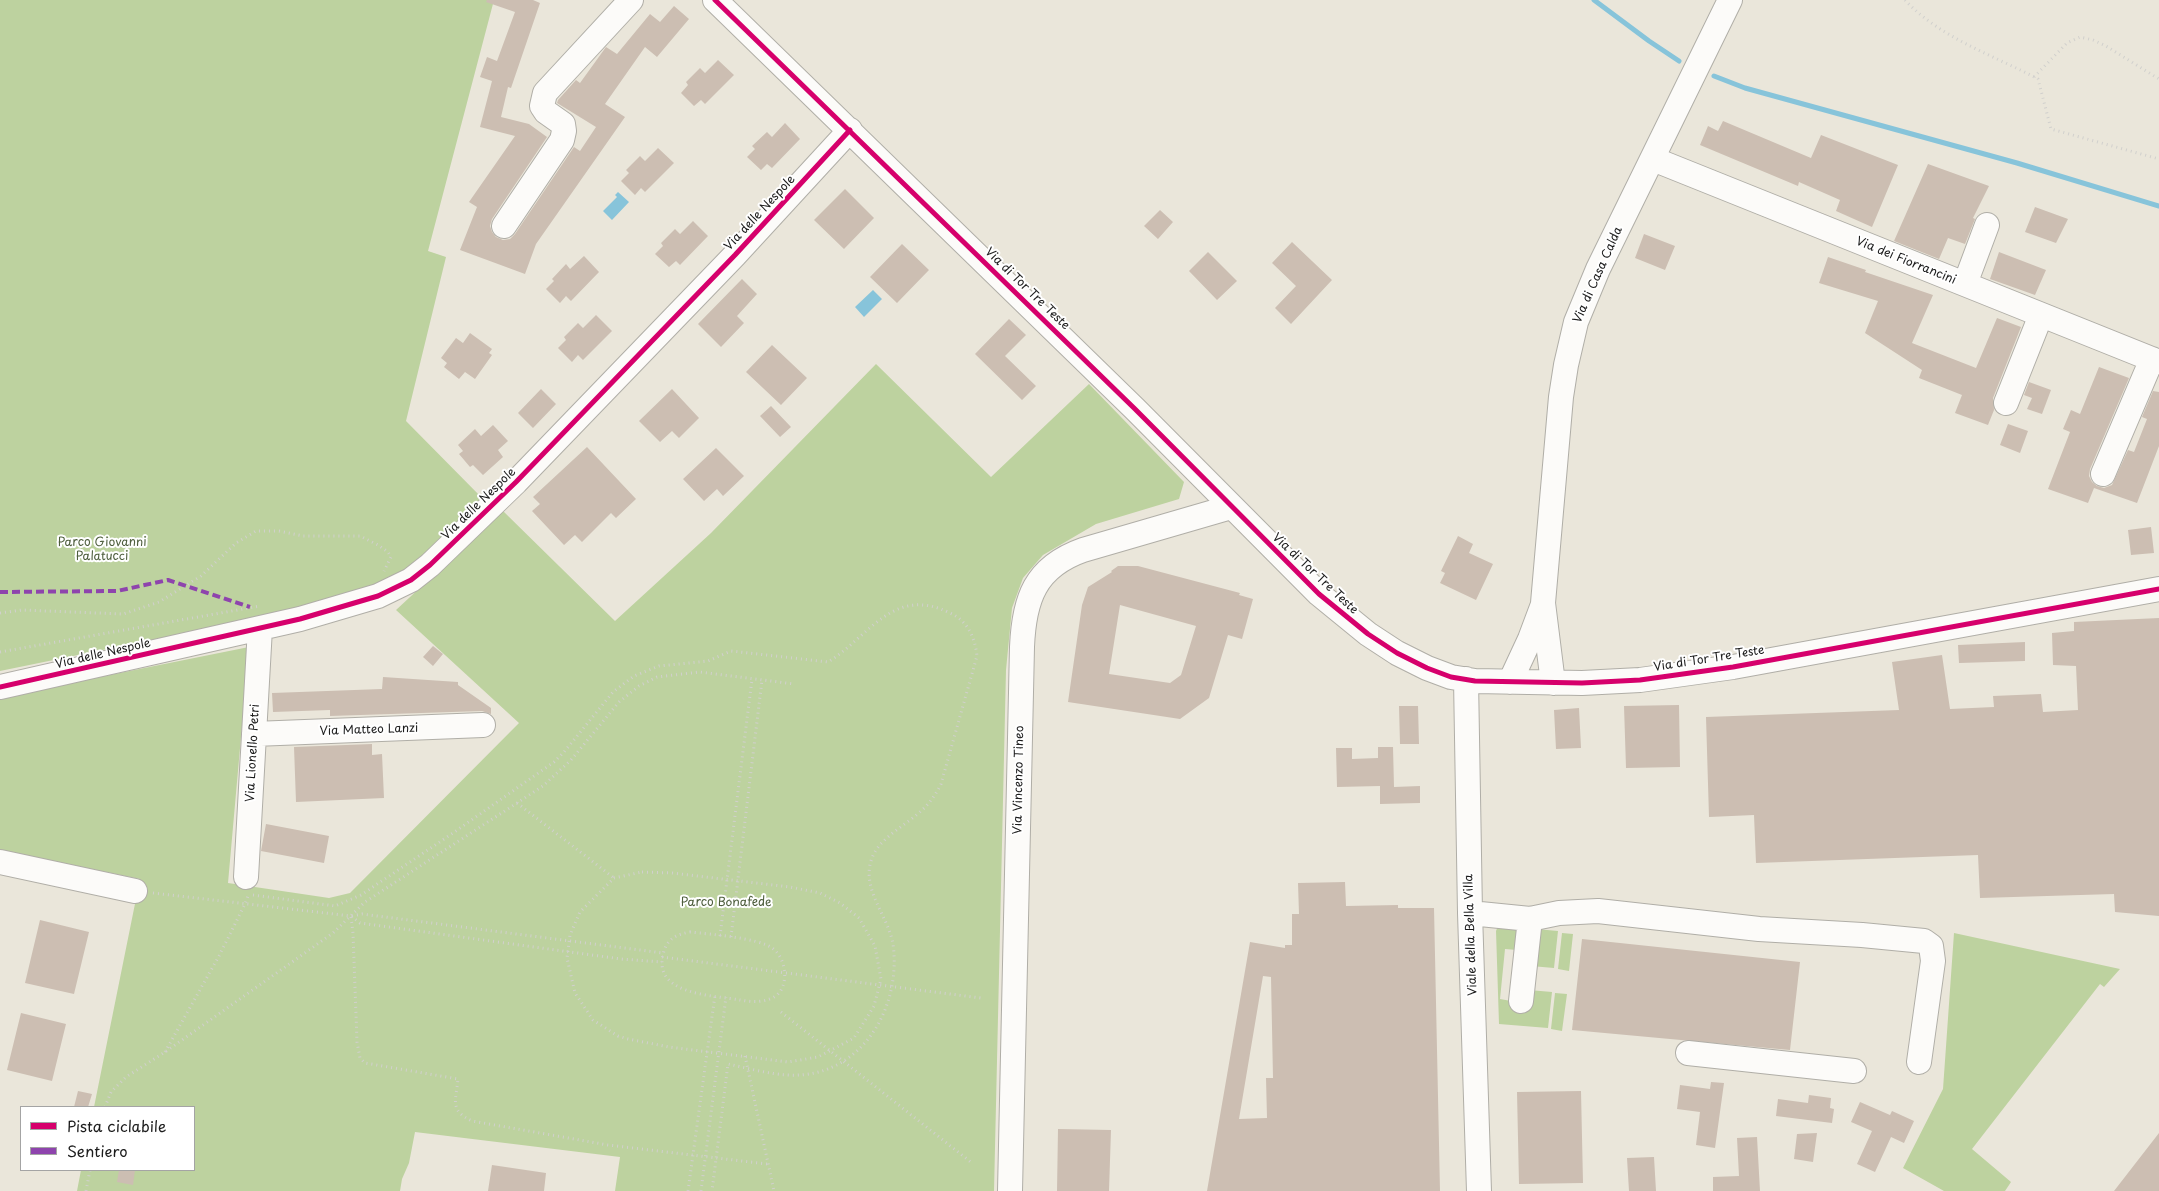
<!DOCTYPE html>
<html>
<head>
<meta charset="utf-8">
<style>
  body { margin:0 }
  #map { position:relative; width:2159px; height:1191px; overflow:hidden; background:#eae6da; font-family:"Playpen Sans",sans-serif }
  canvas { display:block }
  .legend { position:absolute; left:20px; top:1106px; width:175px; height:65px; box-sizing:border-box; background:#fff; border:1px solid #a4a4a4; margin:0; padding:6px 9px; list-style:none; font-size:15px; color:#1c1c1c }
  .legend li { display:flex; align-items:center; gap:10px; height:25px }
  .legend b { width:25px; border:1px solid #a4a4a4 }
</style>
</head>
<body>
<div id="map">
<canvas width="2159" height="1191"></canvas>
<ul class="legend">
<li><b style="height:6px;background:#d6006c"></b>Pista ciclabile</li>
<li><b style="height:6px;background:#8e44ad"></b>Sentiero</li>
</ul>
</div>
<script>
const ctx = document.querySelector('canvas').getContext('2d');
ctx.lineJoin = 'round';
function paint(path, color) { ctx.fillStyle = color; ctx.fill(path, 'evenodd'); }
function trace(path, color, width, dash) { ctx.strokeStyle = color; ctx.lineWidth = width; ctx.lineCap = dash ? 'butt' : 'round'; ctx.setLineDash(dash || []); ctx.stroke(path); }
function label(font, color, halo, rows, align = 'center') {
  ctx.font = font + ' "Playpen Sans",sans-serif'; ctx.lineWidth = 4; ctx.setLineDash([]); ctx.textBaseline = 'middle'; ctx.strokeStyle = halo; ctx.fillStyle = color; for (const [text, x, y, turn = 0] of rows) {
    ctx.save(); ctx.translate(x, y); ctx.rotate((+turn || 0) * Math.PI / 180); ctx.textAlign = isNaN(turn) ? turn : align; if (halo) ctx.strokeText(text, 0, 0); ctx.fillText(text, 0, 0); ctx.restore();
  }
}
paint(new Path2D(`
  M0,0h494l-66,251 18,6 -40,164 78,79 -78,72 -36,20 -92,22 -278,57z
  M876,364l115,113 98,-93 95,98 -5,17 -83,25 -53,31 -20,23 -11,30 -6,62 -12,521h-379l5,-34 -205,-25 -6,31 -7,16 -2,12h-323l4,-21h113v-63h-100l46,-228 -140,-29v-153l249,-50 -21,236 101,15 21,-5 169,-170 -123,-113 107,-99 112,110 96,-88z
  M1498,926l21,4 -2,20 -12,-1 -5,50 11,2 18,-11 23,2 -4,36 -49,-4 -3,-93z
  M1536,929l22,2 -4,37 -23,-2z
  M1562,933l11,1 -4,37 -11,-2z
  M1954,933l166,36 -16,18 -4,-3 -128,165 39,33 -6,9h-61l-41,-23 40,-79z
  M1555,993l12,1 -5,37 -11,-2z`), '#bdd29f');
paint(new Path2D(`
  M618,192l11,10 -17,18 -9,-9 14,-14 -2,-2z
  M873,290l9,9 -18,18 -9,-10z`), '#87c4da');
trace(new Path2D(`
  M1594,0l55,41 30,20
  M1714,76l31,12 272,75 142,43`), '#87c4da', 5);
paint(new Path2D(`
  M487,0h46l7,3 -29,85 -3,-1 -7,30 28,7 18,13 -55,82 -2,7 2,6 4,5 7,3 7,-1 5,-5 59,-87 6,4 16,-24 -39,-24 1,-3 18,-20 4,3 26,-36 11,7 33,-40 10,8 14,-16 15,13 -32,38 -12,-10 -40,57 20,13 -89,127 -11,30 -65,-24 17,-43 -8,-5 46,-66 -35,-9 12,-46 -12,-4 7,-20 10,4 18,-49 -29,-10z
  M718,60l16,15 -29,29 -4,-4 -7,6 -13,-13 7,-8 -2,-3 14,-14 5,5z
  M1723,121l88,37 10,-23 77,30 -26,62 -36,-16 4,-11 -41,-18 -1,4 -98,-41 8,-19 10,5z
  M785,123l15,16 -28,29 -5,-4 -6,6 -14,-13 8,-8 -3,-3 15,-14 5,5z
  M658,148l16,15 -29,29 -4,-4 -6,7 -14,-14 8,-8 -3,-3 14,-14 5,5z
  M1928,164l61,22 -16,32 2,1 -10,25 -17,-6 -9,21 -45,-18z
  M845,189l29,29 -30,31 -30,-29z
  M2035,207l33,12 -12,24 -31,-11z
  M1160,210l13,12 -15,17 -14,-13z
  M693,221l15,15 -28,29 -4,-4 -7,6 -14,-13 8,-8 -2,-3 14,-14 5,5z
  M1644,234l31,12 -10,24 -30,-12z
  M1292,242l40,38 -41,44 -16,-16 21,-22 -24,-23z
  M902,244l27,26 -32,33 -27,-26z
  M1208,252l29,29 -20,19 -28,-29z
  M1999,252l47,18 -11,25 -45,-16z
  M584,256l15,16 -28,29 -5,-5 -6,7 -14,-14 8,-8 -2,-2 14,-15 4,5z
  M1828,257l38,13 -1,2 68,23 -21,48 64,25 21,-50 24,9 -28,71 1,12 -6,15 -33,-12 7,-18 -43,-17 3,-8 -57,-37 13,-32 -59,-18z
  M742,279l15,15 -20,22 7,7 -23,24 -23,-23z
  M596,315l16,16 -29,29 -5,-5 -6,7 -14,-14 8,-8 -2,-3 14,-14 5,5z
  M1009,319l17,16 -21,21 31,30 -14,14 -47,-46z
  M470,333l22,16 -3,4 3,2 -17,24 -10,-7 -6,7 -15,-12 3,-4 -6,-5 15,-20 7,5z
  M772,345l35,33 -26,27 -35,-33z
  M2099,367l30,11 -39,91 -1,7 3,6 5,4 7,2 8,-3 16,-35 6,2 13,-33 -5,-2 11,-26 6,1v54l-22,57 -43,-15 -6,15 -40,-14 22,-57 -7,-3 8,-19 9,4z
  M2029,382l22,8 -9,24 -15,-5 5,-11 -8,-3z
  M541,389l15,15 -23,24 -15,-15z
  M672,389l27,29 -20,20 -7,-7 -12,11 -21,-21z
  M771,406l20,21 -11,10 -20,-21z
  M2008,424l20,7 -8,22 -20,-8z
  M493,425l15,16 -10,9 5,7 -20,18 -10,-10 -3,2 -11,-13 4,-3 -5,-6 17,-16 6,7z
  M587,447l49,52 -20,19 -5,-5 -29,29 -7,-7 -11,10 -32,-34 8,-7 -7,-7z
  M716,448l28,28 -21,20 -6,-7 -13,12 -21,-22z
  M2151,527l3,26 -23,2 -3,-25z
  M1458,536l15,8 -4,9 24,11 -17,36 -36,-17 5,-10 -4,-2z
  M1118,566h20l102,27 -1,2 14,4 -11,40 -14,-4 -19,63 -29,21 -112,-17 14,-97 6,-18 24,-15 -1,-1zM1120,605l76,21 -15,49 -11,8 -61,-9z
  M2159,618v298l-44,-4 -1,-18 -134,4 -2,-43 -222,8 -2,-48 -45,2 -3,-100 193,-7 -7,-48 50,-7 8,54 44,-2 -1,-11 48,-2 2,18 35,-2 -2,-44 -23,-1 -1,-32 22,-2v-9z
  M2025,642v19l-66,2 -1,-18z
  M433,646l10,8 -10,12 -10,-9z
  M383,677l75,5v3l33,23v6l-9,-3 -152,5v-6l-57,2 -1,-19 110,-4z
  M1679,705l1,62 -54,1 -2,-62z
  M1399,706h19l1,38h-19z
  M1579,708l2,40 -25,1 -2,-39z
  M372,744v11l10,-1 2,44 -88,4 -2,-55z
  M1378,747h15l1,40 26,-1v17l-40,1v-18l-43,1 -1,-39h16v11l26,-1z
  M266,824l63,12 -5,27 -63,-12z
  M1345,882l1,24 52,-1v3h36l6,283h-233l43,-249 35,6v-3h7v-31h7l-1,-31zM1263,976l8,1 2,101h-7l1,40 -28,1z
  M40,920l49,12 -15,62 -49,-11z
  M1582,939l218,23 -10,88 -218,-20z
  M21,1013l45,11 -14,57 -45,-11z
  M1711,1082l13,1 -9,65 -19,-3 4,-33 -23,-3 3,-24 30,4z
  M78,1091l14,3 -4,13h-14z
  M1581,1091l2,92 -64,1 -2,-92z
  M1809,1095l22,3 -1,10 4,1 -2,14 -56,-7 2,-17 30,4z
  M1860,1102l30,13 2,-4 22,10 -10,22 -13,-6 -16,35 -18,-8 15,-33 -21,-9z
  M1058,1129l53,1 -2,61h-52z
  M1817,1133l-4,29 -19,-3 3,-25z
  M2159,1133v58h-45z
  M1757,1137l3,54h-47v-14l26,-1 -2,-38z
  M1654,1157l2,34h-27l-2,-33z
  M492,1165l54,8 -2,18h-56z
  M119,1170h16l-2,15 -16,-3z`), '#ccbeb2');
const minor = new Path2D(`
  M715,0l420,409 184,185 49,40 29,19 30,15 24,9 24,4 107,2 58,-3 93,-13 426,-78
  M1653,159l506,203
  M504,226l58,-86 2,-9 -1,-7 -17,-12 -4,-6 3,-13 86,-93
  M1965,284l22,-59
  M2006,403l35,-88
  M2103,474l49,-115
  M1466,679l4,234 9,278
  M1510,682l20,-43 12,-32
  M1553,683l-10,-80 18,-206 5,-32 10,-43 22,-53 132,-269
  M0,687l300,-68 78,-23 33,-16 19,-15 86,-83 219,-227 115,-125
  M254,734l229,-9
  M0,862l135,29
  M246,877l14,-249
  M1470,913l60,6 29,-6 39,-2 161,18 103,6 62,6 7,5 2,15 -14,101
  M1521,1001l9,-82
  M1688,1053l166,18
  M1010,1191l12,-544c2,-48 13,-80 61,-97l148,-43`);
trace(minor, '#b0aea7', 26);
trace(new Path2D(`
  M1905,0c35,38 88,55 133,79l13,50 108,30
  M2034,77l33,-34 13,-6 13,3 13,6 53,33
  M0,613l22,-3 101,4 36,-12 42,-26 35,-33 20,-12h23l24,5h57l18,9 10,7 3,5 -7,14
  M0,652l260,-46
  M517,803l97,75
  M642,872l30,1 118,14 30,6 20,10 19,15 16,28 6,33 -7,27 -20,32 -36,19 -30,5 -119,-15 -41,-8 -10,-3 -25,-16 -18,-27 -8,-35 3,-23 10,-23 34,-34z
  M153,893l198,23 9,7 261,36 41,3
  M253,895l82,11 26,-11 92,-62 101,-71 10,-10 49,-60 21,-16 25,-10 49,-5 23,-10 97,11c42,-26 65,-77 122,-49 18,8 25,25 27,43l-36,128c-5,10 -11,19 -20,27 -16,15 -44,28 -50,50 -9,29 17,55 22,83 9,65 -33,135 -105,131 -20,-1 -41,-7 -60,-11l-16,127
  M352,916l10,-2 301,39
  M351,917l2,16 4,109 3,16 5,5 93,16c-2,22 -9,31 14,42l136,24 159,19
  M690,932c18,2 69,6 82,16 15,10 18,40 2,49 -11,6 -23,5 -34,3 -28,-5 -90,-5 -76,-49 4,-13 14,-17 26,-19z
  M720,936l32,-257
  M731,937l31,-257
  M662,957l319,41
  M781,1012l191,151
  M165,1052l54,-96 26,-52 3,-8
  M745,1056l29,135
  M105,1107l6,-15 15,-15 39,-25 168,-119 32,-31 178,-116 28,-26 48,-58 20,-16 18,-9 43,-5 94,12
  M86,1191l4,-21
  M688,1191l27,-196
  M701,1191l25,-194`), '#d1d0cd', 3, [1, 4]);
trace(minor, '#fcfbf9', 24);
trace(new Path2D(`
  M0,592l117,-1 51,-11 82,27`), '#8e44ad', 4, [8, 4]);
trace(new Path2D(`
  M715,0l420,409 184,185 49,40 29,19 30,15 24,9 24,4 107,2 58,-3 93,-13 426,-78
  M0,687l300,-68 78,-23 33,-16 19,-15 86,-83 219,-227 115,-125`), '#d6006c', 5);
label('12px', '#1c1c1c', '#fff', [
  ["Via delle Nespole",760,213,-47],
  ["Via dei Fiorrancini",1906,261,22],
  ["Via di Casa Calda",1598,275,-66],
  ["Via di Tor Tre Teste",1027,289,44],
  ["Via delle Nespole",479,504,-44],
  ["Via di Tor Tre Teste",1315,574,43],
  ["Via delle Nespole",103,654,-13],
  ["Via di Tor Tre Teste",1709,659,-9],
  ["Via Matteo Lanzi",369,730,-2],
  ["Via Lionello Petri",253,753,-87],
  ["Via Vincenzo Tineo",1019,780,-89],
  ["Viale della Bella Villa",1471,935,-92]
]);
label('12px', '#4e5e3d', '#fff', [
  ["Parco Giovanni",102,543],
  ["Palatucci",102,557],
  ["Parco Bonafede",726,903]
]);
</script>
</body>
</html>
